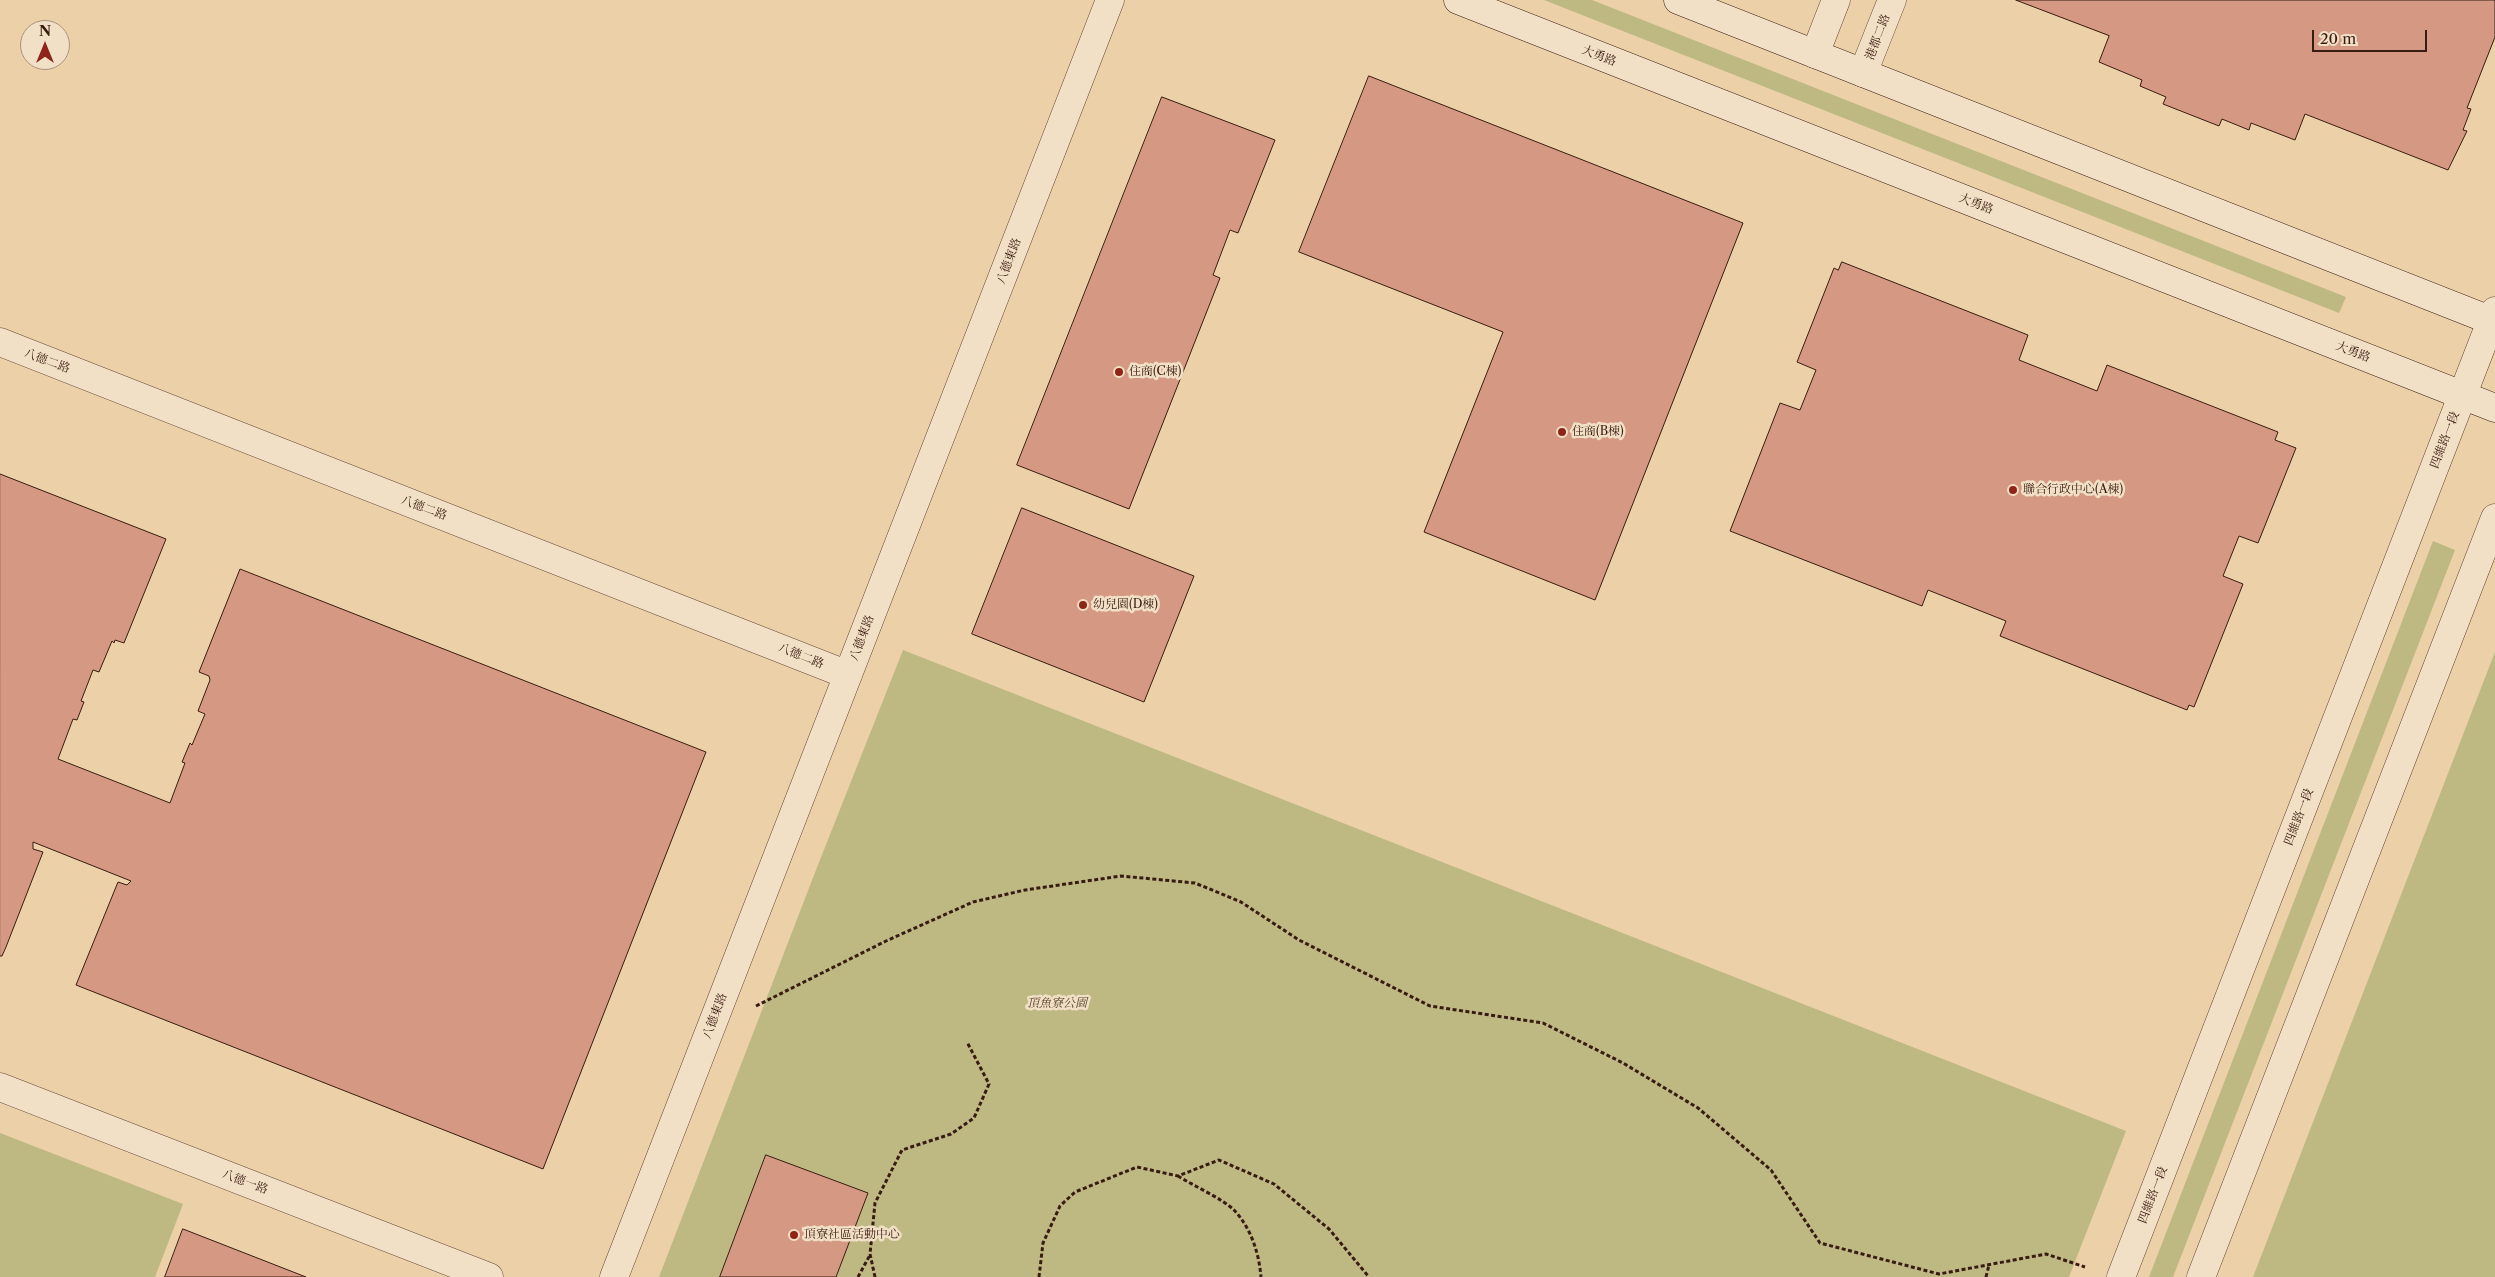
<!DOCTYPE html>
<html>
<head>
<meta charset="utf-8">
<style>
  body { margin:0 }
  #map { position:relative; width:2495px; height:1277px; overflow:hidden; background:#ebd0a8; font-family:"Libre Caslon Text",serif }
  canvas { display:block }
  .north { position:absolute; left:20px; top:20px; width:50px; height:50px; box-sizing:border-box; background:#f2e0c6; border:1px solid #a8927e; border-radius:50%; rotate:0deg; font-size:14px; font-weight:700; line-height:20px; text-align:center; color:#391c11 }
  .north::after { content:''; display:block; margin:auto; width:18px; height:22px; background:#8f2418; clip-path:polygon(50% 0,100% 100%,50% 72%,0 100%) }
  .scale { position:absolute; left:2312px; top:30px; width:115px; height:22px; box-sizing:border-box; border:2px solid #391c11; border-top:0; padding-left:6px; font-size:15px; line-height:18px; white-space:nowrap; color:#391c11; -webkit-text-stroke:4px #f2e0c6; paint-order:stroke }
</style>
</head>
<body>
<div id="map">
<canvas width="2495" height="1277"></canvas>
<div class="north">N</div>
<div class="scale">20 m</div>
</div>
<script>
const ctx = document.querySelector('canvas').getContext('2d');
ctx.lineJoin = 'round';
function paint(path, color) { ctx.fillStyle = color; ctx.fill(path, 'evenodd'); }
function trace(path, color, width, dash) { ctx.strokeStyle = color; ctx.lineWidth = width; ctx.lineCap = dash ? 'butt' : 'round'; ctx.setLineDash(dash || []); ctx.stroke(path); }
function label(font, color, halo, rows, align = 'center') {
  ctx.font = font + ' "Libre Caslon Text","Noto Serif TC",serif'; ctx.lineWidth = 5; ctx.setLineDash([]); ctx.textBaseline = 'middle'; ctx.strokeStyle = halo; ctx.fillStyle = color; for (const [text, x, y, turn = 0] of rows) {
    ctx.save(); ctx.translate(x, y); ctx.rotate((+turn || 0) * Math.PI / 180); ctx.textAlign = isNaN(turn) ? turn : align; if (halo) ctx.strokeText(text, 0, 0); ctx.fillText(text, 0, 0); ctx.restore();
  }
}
paint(new Path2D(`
  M1544,0h48l754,297 -7,16z
  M2433,541l22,9 -282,727h-24z
  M903,650l1223,481 -57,146h-1410l157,-407z
  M2495,652v625h-242z
  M0,1133l183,71 -28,73h-155z`), '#beb983');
const building = new Path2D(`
  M2016,0h479v37l-28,71 4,1 -8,21 4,1 -19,39 -143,-56 -10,26 -44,-17 -2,7 -27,-11 -3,7 -56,-22 3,-7 -26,-11 2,-6 -43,-18 10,-26z
  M1369,76l374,147 -148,377 -171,-68 79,-200 -204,-80z
  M1162,97l113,43 -37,93 -8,-3 -17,45 7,3 -91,231 -112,-44z
  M1842,262l186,73 -9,25 78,31 10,-26 171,67 -3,8 21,8 -38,95 -19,-7 -16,40 20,8 -49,123 -5,-2 -2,5 -187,-74 6,-15 -78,-31 -6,16 -192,-75 50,-128 20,7 16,-40 -19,-8 37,-94 4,2z
  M0,474l166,65 -42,104 -9,-3 -1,3 -2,-2 -13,31 -6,-2 -12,31 3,1 -7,18 -4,-1 -15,40 112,44 15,-40 -3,-1 8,-19 2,2 13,-31 -7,-3 12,-31 -1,-4 -10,-4 41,-103 466,183 -163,417 -467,-184 42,-103 9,3 4,-4 -98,-39v7l10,3 -37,95 -4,9h-2z
  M1022,508l172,68 -50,126 -172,-68z
  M766,1155l102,38 -32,84h-116z
  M183,1229l123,48h-141z`);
paint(building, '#d59883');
trace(building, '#391c11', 1);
const street = new Path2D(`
  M1815,54l21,-54
  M1863,73l29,-73
  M0,342l848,333
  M0,1087l489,190
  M614,1277l496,-1277
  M2121,1277l374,-966
  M2201,1277l294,-759`);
const secondary = new Path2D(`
  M1458,0l1037,408
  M1678,0l817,322`);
trace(street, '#664937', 29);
trace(secondary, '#391c11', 29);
trace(new Path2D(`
  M756,1006l130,-65 87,-39 52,-12 96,-14 74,7 46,19 58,38 131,66 113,17 80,40 75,45 73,62 49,73 119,31 107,-20 39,13
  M1178,1176c14,9 45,23 56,34 17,18 25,43 27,67
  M858,1277l12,-22
  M875,1277l-5,-23 5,-51 27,-53 49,-16 23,-16 15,-34 -22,-42
  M1039,1277l4,-34 17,-37 15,-14 62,-25 41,9 41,-16 55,24 55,45 40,48
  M1986,1277l3,-12`), '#391c11', 3, [4, 2.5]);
trace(street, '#f2e0c6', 28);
trace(secondary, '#f2e0c6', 28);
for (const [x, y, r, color] of [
  [1119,372,5,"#8f2418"],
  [1562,432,5,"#8f2418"],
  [2013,490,5,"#8f2418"],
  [1083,605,5,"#8f2418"],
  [794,1235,5,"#8f2418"]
]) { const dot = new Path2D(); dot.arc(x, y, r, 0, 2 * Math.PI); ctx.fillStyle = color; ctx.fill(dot); trace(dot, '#f2e0c6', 2); }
label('12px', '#391c11', '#f2e0c6', [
  ["港都二路",1878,37,-69],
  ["大勇路",1599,56,21],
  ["大勇路",1976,204,21],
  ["八德東路",1009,261,-69],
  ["大勇路",2353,352,21],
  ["八德二路",47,361,21],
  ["四維路一段",2445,440,-69],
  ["八德二路",424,508,21],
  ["八德東路",862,638,-69],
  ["八德二路",801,656,22],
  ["四維路一段",2299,817,-69],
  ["八德東路",715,1016,-69],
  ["八德一路",245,1182,21],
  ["四維路一段",2153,1195,-69]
]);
label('12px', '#391c11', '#f2e0c6', [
  ["住商(C棟)",1129,372],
  ["住商(B棟)",1572,432],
  ["聯合行政中心(A棟)",2023,490],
  ["幼兒園(D棟)",1093,605],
  ["頂寮社區活動中心",804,1235]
], 'left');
label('italic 12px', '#5a432e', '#f2e0c6', [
  ["頂魚寮公園",1057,1004]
]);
</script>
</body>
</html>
